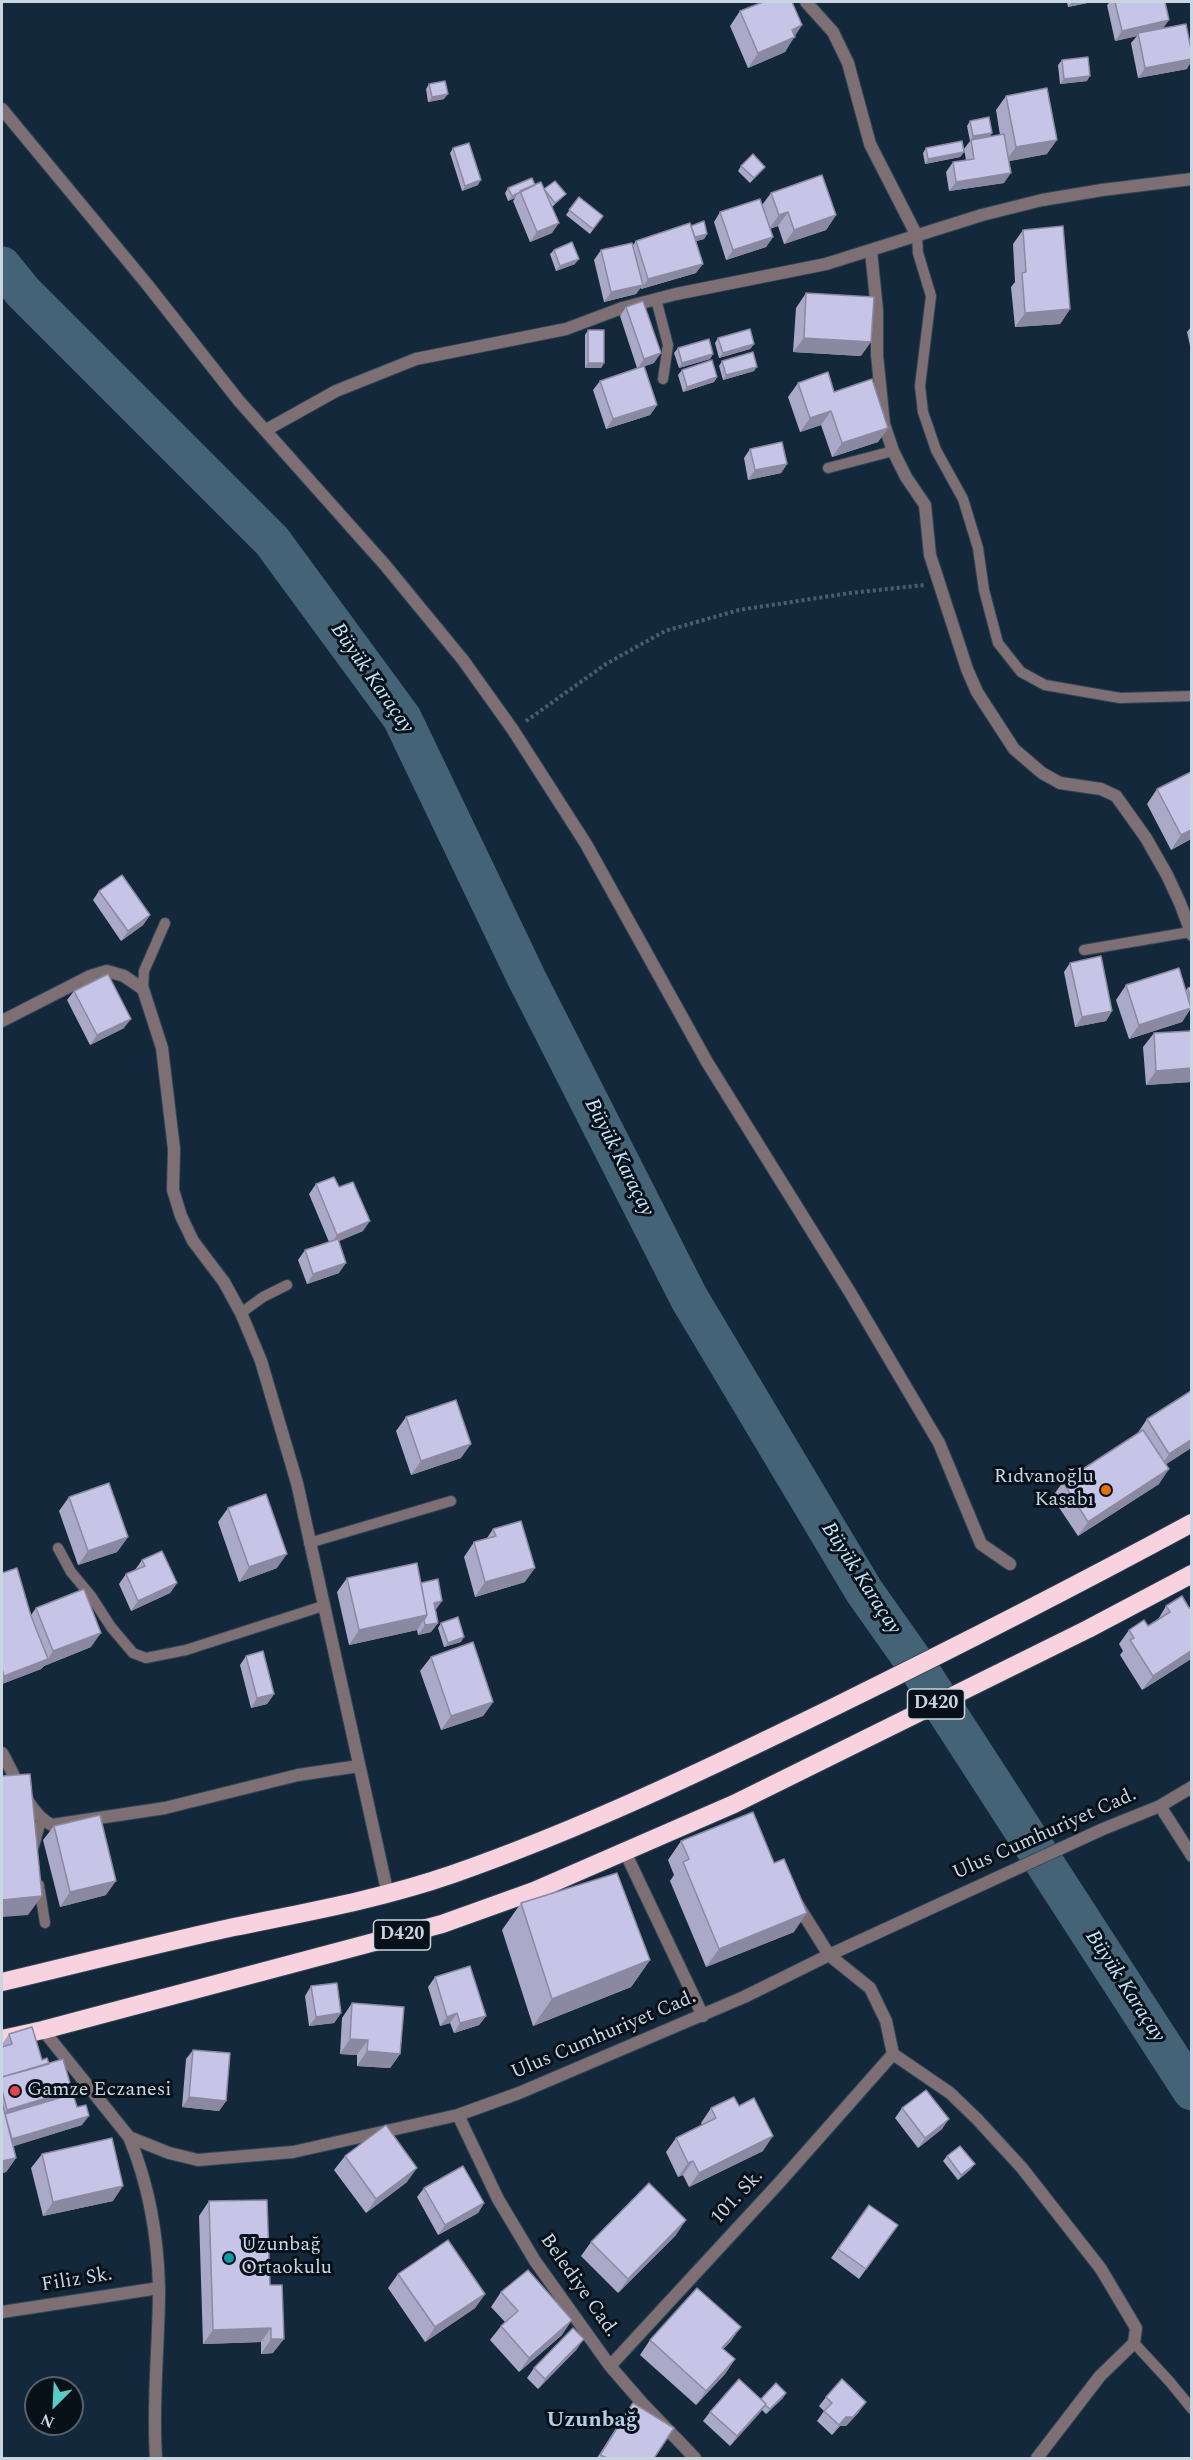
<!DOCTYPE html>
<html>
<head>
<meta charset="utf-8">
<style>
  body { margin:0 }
  #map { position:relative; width:1193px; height:2460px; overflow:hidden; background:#13293b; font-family:Spectral,serif }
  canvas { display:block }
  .frame { position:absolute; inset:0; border:3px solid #c9d6e2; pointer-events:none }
  .north { position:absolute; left:24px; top:2376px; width:60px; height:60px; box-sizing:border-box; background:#081119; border:2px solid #556069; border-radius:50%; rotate:204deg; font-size:16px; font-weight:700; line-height:24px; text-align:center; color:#c9d6e2 }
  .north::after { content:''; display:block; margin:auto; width:21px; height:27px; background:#55cec4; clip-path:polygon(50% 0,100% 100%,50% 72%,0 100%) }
</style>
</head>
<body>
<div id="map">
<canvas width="1193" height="2460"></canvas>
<div class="frame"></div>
<div class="north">N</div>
</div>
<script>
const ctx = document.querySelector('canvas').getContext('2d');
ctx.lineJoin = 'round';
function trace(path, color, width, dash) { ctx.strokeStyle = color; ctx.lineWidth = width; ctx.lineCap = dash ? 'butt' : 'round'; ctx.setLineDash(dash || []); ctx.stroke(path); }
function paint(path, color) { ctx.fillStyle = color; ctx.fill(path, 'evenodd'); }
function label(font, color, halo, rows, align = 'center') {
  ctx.font = font + ' Spectral,serif'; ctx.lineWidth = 6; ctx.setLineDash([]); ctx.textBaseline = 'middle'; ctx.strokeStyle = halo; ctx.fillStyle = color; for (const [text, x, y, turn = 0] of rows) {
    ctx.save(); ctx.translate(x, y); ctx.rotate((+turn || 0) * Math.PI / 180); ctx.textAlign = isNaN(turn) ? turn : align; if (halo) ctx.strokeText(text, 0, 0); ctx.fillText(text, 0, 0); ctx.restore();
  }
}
trace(new Path2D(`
  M2,266l21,26 249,249 130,177 125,261 162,319 175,293 53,75 275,425`), '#446377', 39);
const lane = new Path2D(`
  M917,236l1,17 13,43 -11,90 3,26 13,38 27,49 15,49 6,42 14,53 23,29 24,13 75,13 72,-2
  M656,299l12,46 -5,34
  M828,468l65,-17
  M1084,950l106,-18
  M143,989l1,-18 21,-48
  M241,1313l22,-16 24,-12
  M309,1543l142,-42
  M58,1548l13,24 20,24 20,31 22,26 13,5 40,-8 137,-44
  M34,1846l7,-25
  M39,1885l6,38
  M1134,2343l36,39 22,27`);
const street = new Path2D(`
  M806,2l27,30 15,31 22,81 47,92
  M2,109l144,174 93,118 146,164 78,95 50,70 73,114 121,218 144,232 88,149 42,101 29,20
  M871,251l6,59v45l7,69 9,27 13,26 19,28 5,50 37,114 10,23 37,57 28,24 18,10 41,6 15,7 30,42 21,37 13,28 12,32
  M266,430l70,-39 80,-32 150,-30 56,-21 54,-14 150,-30 156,-49 60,-15 60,-10 90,-11
  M2,1021l88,-45 17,-5 17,5 19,13 19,59 12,101 -1,41 8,26 12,25 31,41 17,31 20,48 36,122 91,412
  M2,1753c13,22 27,62 50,72l113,-17 133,-33 61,-9
  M1160,1806l32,50
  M625,1852l78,164
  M796,1902l33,53 41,33 16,33 7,33 57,39 27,26 45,49 79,101 35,59 -2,15 -34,33 -63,82
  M43,2030l86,107 40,16 29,7 95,-8 165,-37 61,-22 225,-96 85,-42 274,-126 57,-23 32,-19
  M458,2115l40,84 37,62 75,105 33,38 52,54
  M129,2137c20,48 29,101 30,152 0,56 -7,113 -3,169
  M2,2312l157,-24
  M610,2366l169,-183 114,-129`);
const highway = new Path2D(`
  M2,1982c77,-18 154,-38 232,-55 73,-15 147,-28 219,-53 129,-45 254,-105 377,-165 122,-60 242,-121 362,-186
  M2,2039l41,-9 399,-106 92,-33 200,-87 354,-175 104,-55`);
trace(lane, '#304556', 12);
trace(street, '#304556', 14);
trace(highway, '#304556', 20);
trace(new Path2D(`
  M526,721l80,-57 59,-33 74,-21 111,-17 75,-8`), '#4b5e6f', 4, [3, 3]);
trace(lane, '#7d6f73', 10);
trace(street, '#7d6f73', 12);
trace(highway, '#f8d3df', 18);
paint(new Path2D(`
  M1067,2h25l-24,5z
  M1110,2h55l-2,27 24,40 -49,9 -7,-35 6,-7 -22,5 -8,-36z
  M740,11l54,25 -9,16 -37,16 -18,-42z
  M1062,60l25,21 -27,3 -2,-19z
  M429,84l15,15 -16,3 -2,-13z
  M1006,96l41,58 -38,7 -5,22 -55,8 -3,-19 7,-10 13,-2 -2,-11 6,-8 -3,-15 3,-5 19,16 11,-2 -4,-25z
  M453,148l25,37 -16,6 -12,-38z
  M926,148l38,4 -4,5 -35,7 -2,-11z
  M741,166l24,1 -15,16 -12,-12z
  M535,185l27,13 -10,9v26l-22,9 -17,-41 2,-3 -7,3 -3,-8 3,-5z
  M771,193l65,22 -10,15 -42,14 -6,-18 -8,3 3,8 -7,10 -40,13 -12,-38 6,-10 42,-7z
  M579,197l24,19 -13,18 -24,-19z
  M691,226l16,8 -3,5 -8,2v32l-55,16v-2l-5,7 -32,8 -10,-42 7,-10 32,-5 3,-4z
  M1023,230l47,79 -10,15 -45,3 -4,-40 4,-5 -2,-38z
  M554,250l21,14 -19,7 -6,-17z
  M806,293l55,63 -68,-4 3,-44z
  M626,307l28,56 -10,3 13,39 -7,10 -44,14 -13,-39 7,-9 37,-13 -17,-52z
  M1191,327v23l-4,-18z
  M588,330l16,33 -3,5h-16v-33z
  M718,338l36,6 -4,5 -31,9 -4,-15z
  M678,348l35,6 -3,5 -31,9 -5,-15z
  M722,361l32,10 -31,9 -4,-14z
  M682,370l35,7 -3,5 -31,10 -5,-17z
  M798,383l36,9 54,36 -10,14 -46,15 -11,-32 -21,7 -12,-35z
  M750,449l37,15 -6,9 -33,7 -4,-22z
  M1191,772v67l-20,11 -24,-46 10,-15z
  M99,891l51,24 -7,10 -22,16 -28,-41z
  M1070,963l42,48 -6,10 -31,6 -11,-55z
  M1126,985l60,5 2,-2 3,-1v21l-9,14 -53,17 -13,-39z
  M74,991l50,37 -34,17 -23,-45z
  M1191,1031v51l-45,3 -3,-38 11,-14z
  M316,1184l23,3 24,44 -25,10 1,32 -32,11 -9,-24 7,-10 24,-8 -20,-48z
  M406,1417l55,41 -50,17 -15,-44z
  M1147,1419l44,29 -25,16 -7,20 -81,52 -26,-39 11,-15 74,-48z
  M69,1497l59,40 -11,15 -39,13 -19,-54z
  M228,1508l49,60 -38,14 -21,-60z
  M493,1529l32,53 -50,15 -11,-40 10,-15 13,-4z
  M142,1560l35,23 -7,10 -39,18 -12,-27 7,-10 9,-4z
  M2,1573l29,42 5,-7 55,39 -47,19 -3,3 -39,15z
  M347,1578l74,5 15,28 2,12 -7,9 -13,3 -1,-5 -68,15 -12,-53z
  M1182,1596l9,63 -49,31 -22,-35 3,-4 -4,-7 10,-14 19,-4 9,-5 9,-15z
  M441,1623l20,19 -17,5 -6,-19z
  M246,1656l28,38 -7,10 -16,4 -11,-43z
  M431,1657l62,45 -10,14 -42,14 -21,-59z
  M54,1826l52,69 -46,12 -17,-67z
  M681,1841l113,91 -88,35 -36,-86 4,-6 -6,-15z
  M521,1903l129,57 -19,27 -98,39 -31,-96z
  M435,1977l51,39 -7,9 -25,8 -4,-10 -10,3 -12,-39z
  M311,1986l30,27 -7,10 -25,3 -4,-30z
  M352,2003l48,51 -10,14 -33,-2v-11l-17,-1 2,-36z
  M9,2034l40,30 20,31 13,30 -69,21 3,12 -10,14 -4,1v-126h1l-1,-3z
  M193,2050l33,51 -7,10 -37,-4 4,-48z
  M711,2108l52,43 -74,36 -6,-12 -5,2 -12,-25 10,-14 26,-13 -1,-2z
  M902,2108l40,21 -24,19 -23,-30z
  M42,2154l71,47 -70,15 -12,-48z
  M345,2156l62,26 -41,31 -32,-43z
  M947,2156l24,13 -13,11 -15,-19z
  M424,2188l60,15 -6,10 -40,22 -21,-38z
  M209,2201l61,84 3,68 -12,1v-12l-58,2 -4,-128z
  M869,2205l29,20 -39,54 -28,-21z
  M676,2235l-58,58 -37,-37 10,-14z
  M398,2274l87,20 -10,14 -50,34 -37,-54z
  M501,2292l61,43 -43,37 -29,-32 11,-14 4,-4 -14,-15z
  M650,2340l81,1 -8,8 12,10 -10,15 -29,31 -56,-50z
  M577,2349l-39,40 -11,-11 7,-10z
  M826,2397l33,15 -13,14h-6l-8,9 -15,-14 7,-10 -5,-5z
  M783,2398l-17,16 -4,-4 -32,36 -27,-25 7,-9 51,-13z
  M633,2403l21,55h-57l26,-41z`), '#aaa9c7');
paint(new Path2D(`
  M1072,2h20l-24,5z
  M1169,20l-7,10 -24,3 -1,3 -22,5 7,-10z
  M802,25l-17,27 -37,16 10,-15 34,-23z
  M1191,59v3l-4,7 -49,9 7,-10z
  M1090,76l-3,5 -27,3 4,-5z
  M448,94l-4,5 -16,3 4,-5z
  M992,133l-3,5 -18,2 -1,1 3,-5z
  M1057,140l-10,14 -42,8 11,-15z
  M964,152l-4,5 -35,7 3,-5z
  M1011,173l-7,10 -55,8 7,-9z
  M481,180l-3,5 -16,6 3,-5z
  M518,193l-3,5 -7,3 4,-5z
  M788,212l-10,14 -9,3 10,-14z
  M836,215l-10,15 -42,14 10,-14z
  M559,223l-7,10 -22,9 7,-10z
  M707,234l-3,5 -17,5 3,-5z
  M773,237l-7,10 -40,13 7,-10z
  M579,259l-4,5 -19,7 4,-5z
  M703,264l-7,9 -55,16 7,-10z
  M643,285l-7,9 -32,8 7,-10z
  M1070,309l-10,15 -45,3 10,-14z
  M804,338l67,4 -10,14 -68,-4z
  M754,344l-4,5 -31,9 4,-5z
  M661,353l-7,10 -17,6 7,-10z
  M713,354l-3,5 -31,9 3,-5z
  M588,363h16l-3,5h-16z
  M757,367l-3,4 -31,9 3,-5z
  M717,377l-3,5 -31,10 4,-5z
  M657,405l-7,10 -44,14 7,-10z
  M831,411l-10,14 -21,7 10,-14z
  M888,428l-10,14 -46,15 10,-14z
  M787,464l-6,9 -33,7 7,-10z
  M1191,830v9l-20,11 10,-15z
  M150,915l-7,10 -22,16 7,-10z
  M1191,1008l-9,14 -53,17 10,-14z
  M1112,1011l-6,10 -31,6 7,-10z
  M131,1019l-7,9 -34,17 7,-10z
  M1191,1068v14l-45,3 10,-14z
  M370,1221l-7,10 -33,14 7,-10z
  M346,1263l-7,10 -32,11 6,-10z
  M1191,1440v8l-32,21 10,-15z
  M471,1444l-10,14 -50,17 10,-14z
  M1169,1469l-10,15 -81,52 10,-14z
  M128,1537l-11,15 -39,13 10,-14z
  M287,1554l-10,14 -38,14 10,-15z
  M535,1568l-10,14 -50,15 10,-15z
  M177,1583l-7,10 -39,18 7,-10z
  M442,1601l-7,10 -1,-8z
  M427,1615l-10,15 -68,15 10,-15z
  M438,1623l-7,9 -13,3 7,-10z
  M101,1633l-10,14 -47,19 -3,3 -39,15v-5l2,-3 44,-17 5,-8z
  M464,1637l-3,5 -17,5 4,-4z
  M1191,1651v8l-49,31 11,-14z
  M274,1694l-7,10 -16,4 6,-10z
  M493,1702l-10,14 -42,14 10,-14z
  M116,1881l-10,14 -46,12 10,-15z
  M42,1896l-14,19 -26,2v-17z
  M807,1913l-13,19 -88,35 13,-18z
  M650,1960l-19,27 -98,39 19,-27z
  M341,2013l-7,10 -25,3 7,-9z
  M457,2013l-7,10 -10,3 7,-9z
  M486,2016l-7,9 -25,8 6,-10z
  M350,2039l18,1 -11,15 -17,-1z
  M367,2051l33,3 -10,14 -33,-2z
  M72,2090l-10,15 -58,9 3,-4z
  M189,2097l37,4 -7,10 -37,-4z
  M89,2116l-7,9 -77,24 7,-10z
  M949,2119l-7,10 -24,19 7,-10z
  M773,2136l-10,15 -74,36 10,-14z
  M16,2158l-10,14 -4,1v-12z
  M693,2161l-10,14 -5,2 10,-14z
  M975,2164l-4,5 -13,11 3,-5z
  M417,2168l-10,14 -41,31 10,-14z
  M123,2186l-10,15 -70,15 10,-14z
  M484,2203l-6,10 -40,22 7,-10z
  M686,2220l-10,15 -58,58 10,-14z
  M485,2294l-10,14 -50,34 10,-15z
  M572,2320l-10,15 -43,37 10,-14z
  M741,2327l-10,14 -20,21 11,-14z
  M271,2328l-10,14 -58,2 10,-14z
  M271,2339h13l-11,14 -12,1z
  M584,2339l-7,10 -39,40 7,-10z
  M735,2359l-10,15 -29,31 10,-14z
  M786,2393l-3,5 -17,16 4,-5z
  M866,2402l-7,10 -13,14h-6l-8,9 7,-10 7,-8z
  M766,2404l-7,10 -29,32 7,-10z`), '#8b89a2');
const building = new Path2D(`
  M763,2h29l10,23 -10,5 3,7 -37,16 -18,-42z
  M1115,2h50l4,18 -47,11z
  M1186,24l5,25v10l-46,9 -7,-35z
  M1088,57l2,19 -26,3 -2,-19z
  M445,81l3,13 -16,3 -3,-13z
  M1047,88l10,52 -41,7 -10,-51z
  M989,117l3,16 -19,3 -3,-15z
  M1004,134l7,39 -55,9 -3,-20 21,-3 -3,-19z
  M962,141l2,11 -36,7 -2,-11z
  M469,143l12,37 -16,6 -12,-38z
  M753,154l12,13 -11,11 -13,-12z
  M822,175l14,40 -42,15 -6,-18 -9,3 -8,-22z
  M532,178l3,7 -23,11 -4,-8z
  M555,181l11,13 -11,9 -11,-14z
  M541,182l18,41 -22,9 -17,-41z
  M579,197l24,19 -10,13 -24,-19z
  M760,199l13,38 -40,13 -13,-38z
  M704,221l3,13 -12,3 -4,-11z
  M690,223l13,41 -55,15 -12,-38z
  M1063,226l7,83 -45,4 -3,-40 4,-1 -3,-42z
  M572,242l7,17 -19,7 -6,-16z
  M632,243l11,42 -32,7 -10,-42z
  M806,293l68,4 -3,45 -67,-4z
  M643,301l18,52 -17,6 -18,-52z
  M750,329l4,15 -31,9 -5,-15z
  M588,330h16v33h-16z
  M709,339l4,15 -31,9 -4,-15z
  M753,352l4,15 -31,8 -4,-14z
  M712,360l5,17 -30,10 -5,-17z
  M644,366l13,39 -44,14 -13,-38z
  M828,372l6,20 38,-13 16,49 -46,15 -11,-32 -21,7 -12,-35z
  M782,442l5,22 -32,6 -5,-21z
  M1191,772v58l-10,5 -24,-46z
  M122,875l28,40 -22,16 -29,-40z
  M1101,956l11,55 -30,6 -12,-54z
  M1179,968l12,40 -52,17 -13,-40z
  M108,974l23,45 -34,16 -23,-44z
  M1191,987v15l-3,-14z
  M1191,1031v37l-35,3 -2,-38z
  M334,1177l5,10 14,-5 17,39 -33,14 -21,-51z
  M338,1239l8,24 -33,11 -8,-24z
  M1191,1391v49l-22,14 -22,-35z
  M456,1400l15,44 -50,17 -15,-44z
  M1143,1430l26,39 -81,53 -25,-40z
  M109,1483l19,54 -40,14 -19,-54z
  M266,1494l21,60 -38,13 -21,-59z
  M521,1521l14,47 -50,14 -11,-40 22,-6 -3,-7z
  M162,1551l15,32 -39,18 -12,-27 19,-8 -3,-6z
  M417,1563l10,52 -68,15 -12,-52z
  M17,1568l14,48 17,43 -44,17 -2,-7v-96z
  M438,1579l4,22 -8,2 4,20 -13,2 -1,-5 3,-5 -6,-32z
  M84,1589l17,44 -48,18 -17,-43z
  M1182,1596l7,12 2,-1v44l-38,25 -23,-36 4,-2 -5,-8 15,-10 4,6 22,-14 -4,-6z
  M458,1617l6,20 -16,6 -7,-20z
  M473,1642l20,60 -42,14 -20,-59z
  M263,1651l11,43 -17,4 -11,-42z
  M30,1774l12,122 -40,4v-124z
  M753,1812l21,51 10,-4 23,54 -88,36 -36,-87 6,-3 -8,-18z
  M100,1815l16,66 -46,11 -16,-66z
  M617,1873l33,87 -98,39 -31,-96z
  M470,1966l16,50 -26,7 -3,-10 -10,4 -12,-40z
  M337,1983l4,30 -25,4 -5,-31z
  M352,2003l52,4 -4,47 -33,-3 1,-11 -18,-1z
  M32,2027l10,33 5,-2 2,6 -47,13v-30l10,-3 -3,-10z
  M193,2050l37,3 -4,48 -37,-4z
  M63,2059l9,31 -65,20 -5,-20v-13z
  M926,2090l23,29 -24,19 -23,-30z
  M73,2094l4,13 9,-2 3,11 -77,23 -7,-25z
  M734,2097l5,9 15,-8 19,38 -74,37 -6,-12 -5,2 -12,-25 40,-20 -5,-10z
  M2,2102l14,56 -14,3z
  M386,2125l31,43 -41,31 -31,-43z
  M112,2138l11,48 -70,16 -11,-48z
  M960,2146l15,18 -14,11 -14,-19z
  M463,2166l21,37 -39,22 -21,-37z
  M649,2183l37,37 -58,59 -37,-37z
  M267,2200l3,85h12l2,54h-13v-11l-58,2 -4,-129z
  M869,2205l29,20 -32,44 -28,-20z
  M448,2240l37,54 -50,33 -37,-53z
  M528,2270l44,50 -43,38 -28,-32 17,-15 -17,-19z
  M697,2288l44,39 -19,21 13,11 -29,32 -56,-51z
  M573,2328l11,11 -39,40 -11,-11z
  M739,2379l27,25 -29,32 -27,-24z
  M842,2379l24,23 -13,15h-7l-7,8 -15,-14 8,-8 -6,-6z
  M776,2383l10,10 -16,16 -5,-4 1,-1 -5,-5z
  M633,2403l41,25 -20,30h-47l-7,-3z`);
paint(building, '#c6c4e7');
trace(building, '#8b89a2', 1.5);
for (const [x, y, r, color] of [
  [1106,1490,6,"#e8710a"],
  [15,2091,6,"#e0444e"],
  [229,2258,6,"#0f9aa8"]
]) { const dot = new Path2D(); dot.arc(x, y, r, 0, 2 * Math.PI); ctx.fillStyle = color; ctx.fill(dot); trace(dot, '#081119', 2); }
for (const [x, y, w] of [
  [936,1704,57],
  [402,1935,57]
]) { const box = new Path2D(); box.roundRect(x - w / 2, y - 15, w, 30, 4.5); ctx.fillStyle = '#081119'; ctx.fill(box); trace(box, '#c9d6e2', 1.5); }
label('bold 18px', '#c9d6e2', null, [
  ["D420",936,1704],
  ["D420",402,1935]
]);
label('20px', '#c9d6e2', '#081119', [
  ["Rıdvanoğlu",1094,1478,"right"],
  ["Kasabı",1094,1501,"right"],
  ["Gamze Eczanesi",27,2091],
  ["Uzunbağ",241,2246],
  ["Ortaokulu",241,2269]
], 'left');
label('20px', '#c9d6e2', '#081119', [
  ["Ulus Cumhuriyet Cad.",1045,1835,-24],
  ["Ulus Cumhuriyet Cad.",604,2036,-23],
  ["101. Sk.",738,2198,-47],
  ["Filiz Sk.",77,2281,-9],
  ["Belediye Cad.",578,2286,55]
]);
label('italic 21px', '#c4e6fc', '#081119', [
  ["Büyük Karaçay",371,679,55],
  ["Büyük Karaçay",618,1158,63],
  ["Büyük Karaçay",860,1579,57],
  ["Büyük Karaçay",1124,1987,57]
]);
label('bold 22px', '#b2cde4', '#081119', [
  ["Uzunbağ",592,2422]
]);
</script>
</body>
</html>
